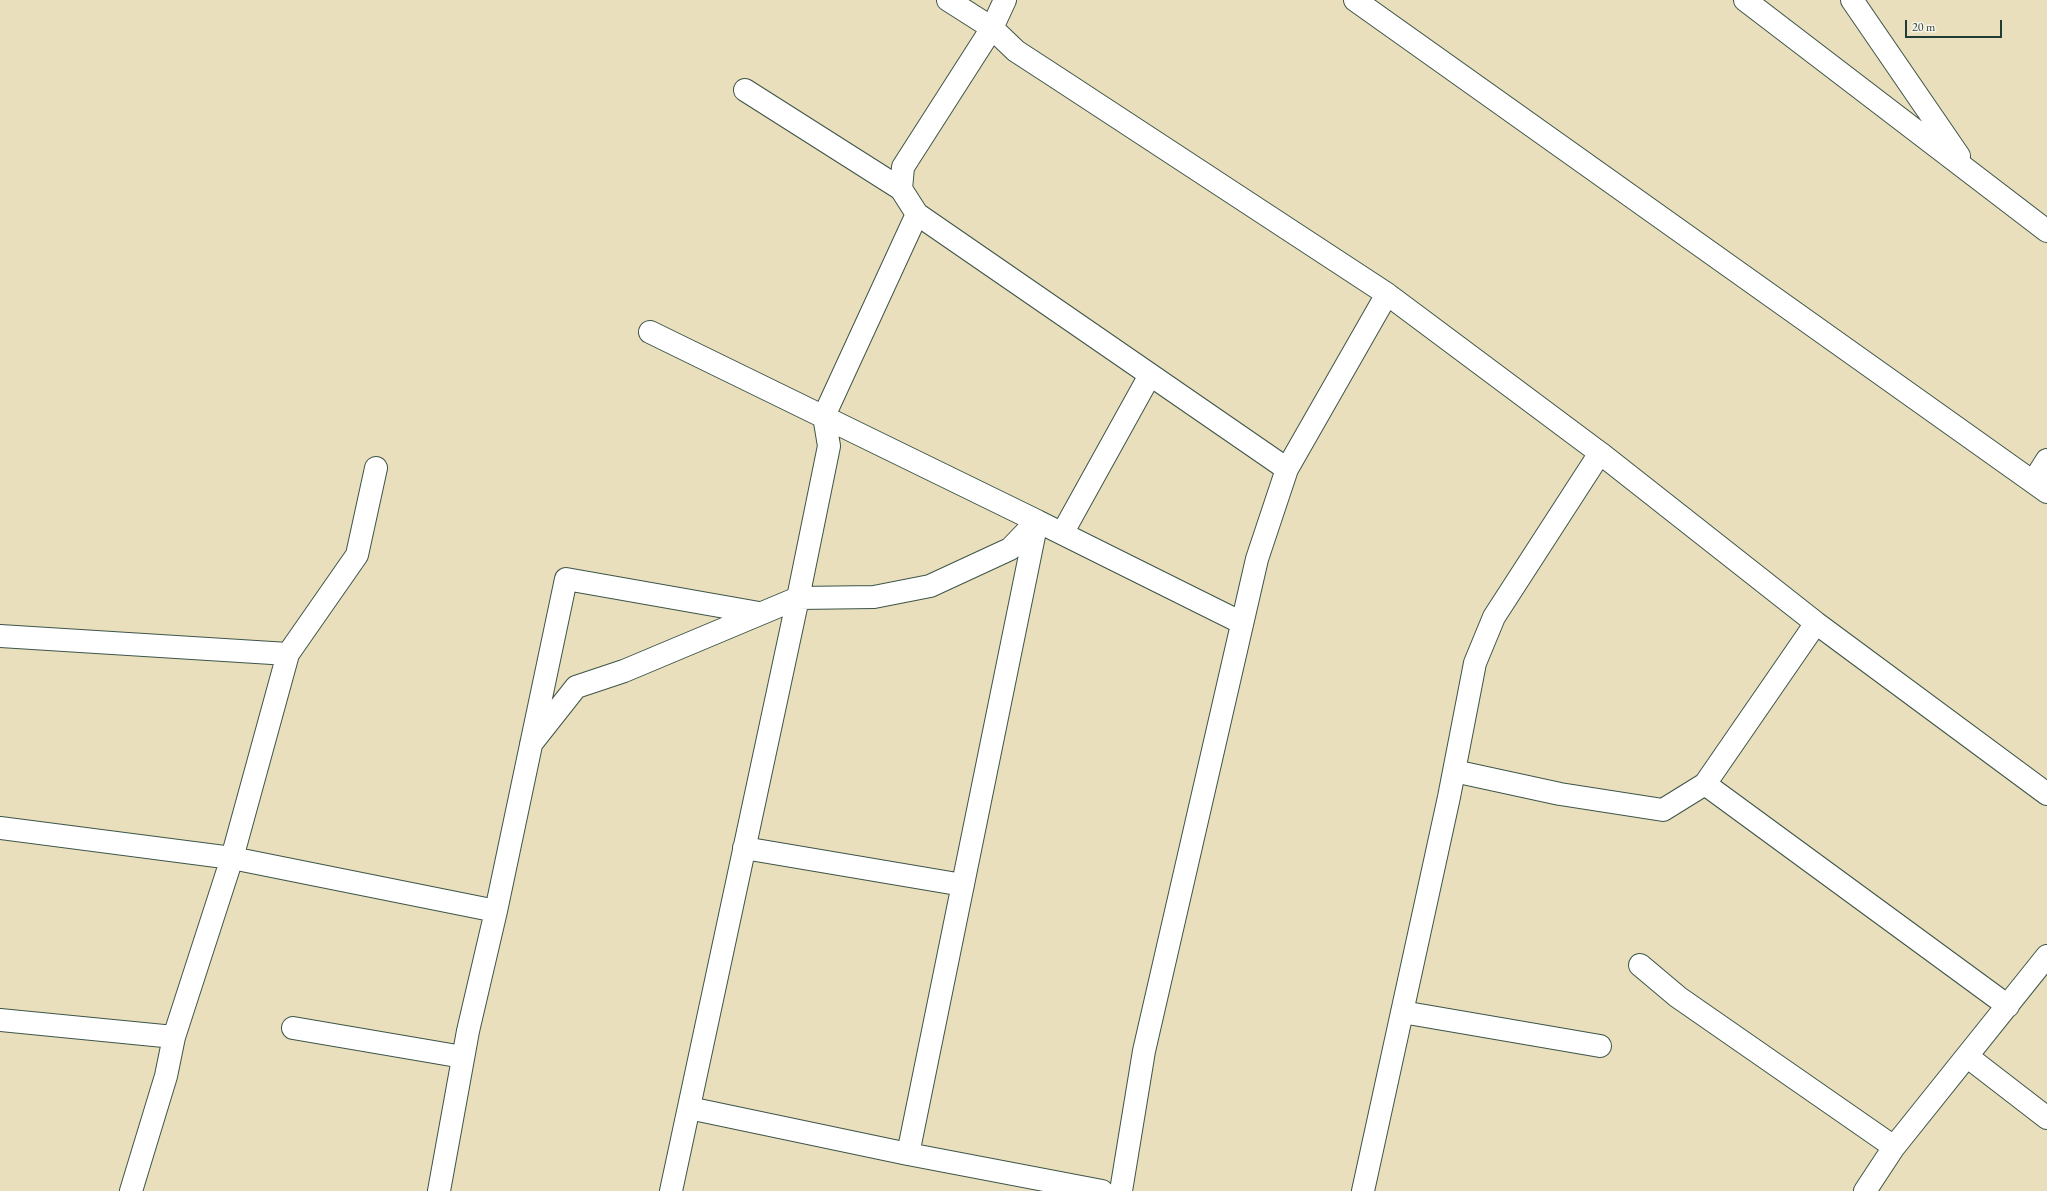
<!DOCTYPE html>
<html>
<head>
<meta charset="utf-8">
<style>
  body { margin:0 }
  #map { position:relative; width:2047px; height:1191px; overflow:hidden; background:#eadfbc; font-family:"EB Garamond",serif }
  canvas { display:block }
  .scale { position:absolute; left:1905px; top:20px; width:97px; height:18px; box-sizing:border-box; border:2px solid #1f3d34; border-top:0; padding-left:5px; font-size:12px; line-height:14px; white-space:nowrap; color:#1f3d34; -webkit-text-stroke:3px #f7f3e8; paint-order:stroke }
</style>
</head>
<body>
<div id="map">
<canvas width="2047" height="1191"></canvas>
<div class="scale">20 m</div>
</div>
<script>
const ctx = document.querySelector('canvas').getContext('2d');
ctx.lineJoin = 'round';
function trace(path, color, width, dash) { ctx.strokeStyle = color; ctx.lineWidth = width; ctx.lineCap = dash ? 'butt' : 'round'; ctx.setLineDash(dash || []); ctx.stroke(path); }
const street = new Path2D(`
  M948,0l44,28 24,23 43,28 328,215
  M1355,0l678,482
  M1745,0l302,231
  M1852,0l107,156
  M745,90l156,99
  M917,214l-16,-25 2,-22 89,-139 13,-28
  M650,332l387,189 -129,633 194,37
  M2047,460l-14,22 14,10
  M1063,532l87,-157
  M0,636l288,18 -56,204 264,53
  M288,654l69,-99 19,-87
  M531,744l45,-57 48,-16 174,-73 31,-152 -5,-30 93,-202 370,255
  M1454,771l106,23 103,16 42,-26 111,-161
  M1705,784l303,222
  M0,828l232,30 -58,179
  M744,848l219,37
  M1640,965l38,32 216,150
  M1402,1012l198,34
  M0,1020l174,17 -8,39 -35,115
  M293,1028l170,29
  M1968,1057l79,61
  M689,1108l219,46
  M439,1191l29,-160 28,-120 70,-332 193,34
  M671,1191l127,-593 76,-1 56,-11 80,-37 27,-28 205,102
  M1121,1191l23,-140 113,-492 30,-90 100,-175 213,159 216,170 231,171
  M1363,1191l86,-394 26,-134 19,-46 106,-164
  M1865,1191l29,-44 153,-191`);
trace(street, '#3d5548', 24);
trace(street, '#fff', 22);
</script>
</body>
</html>
